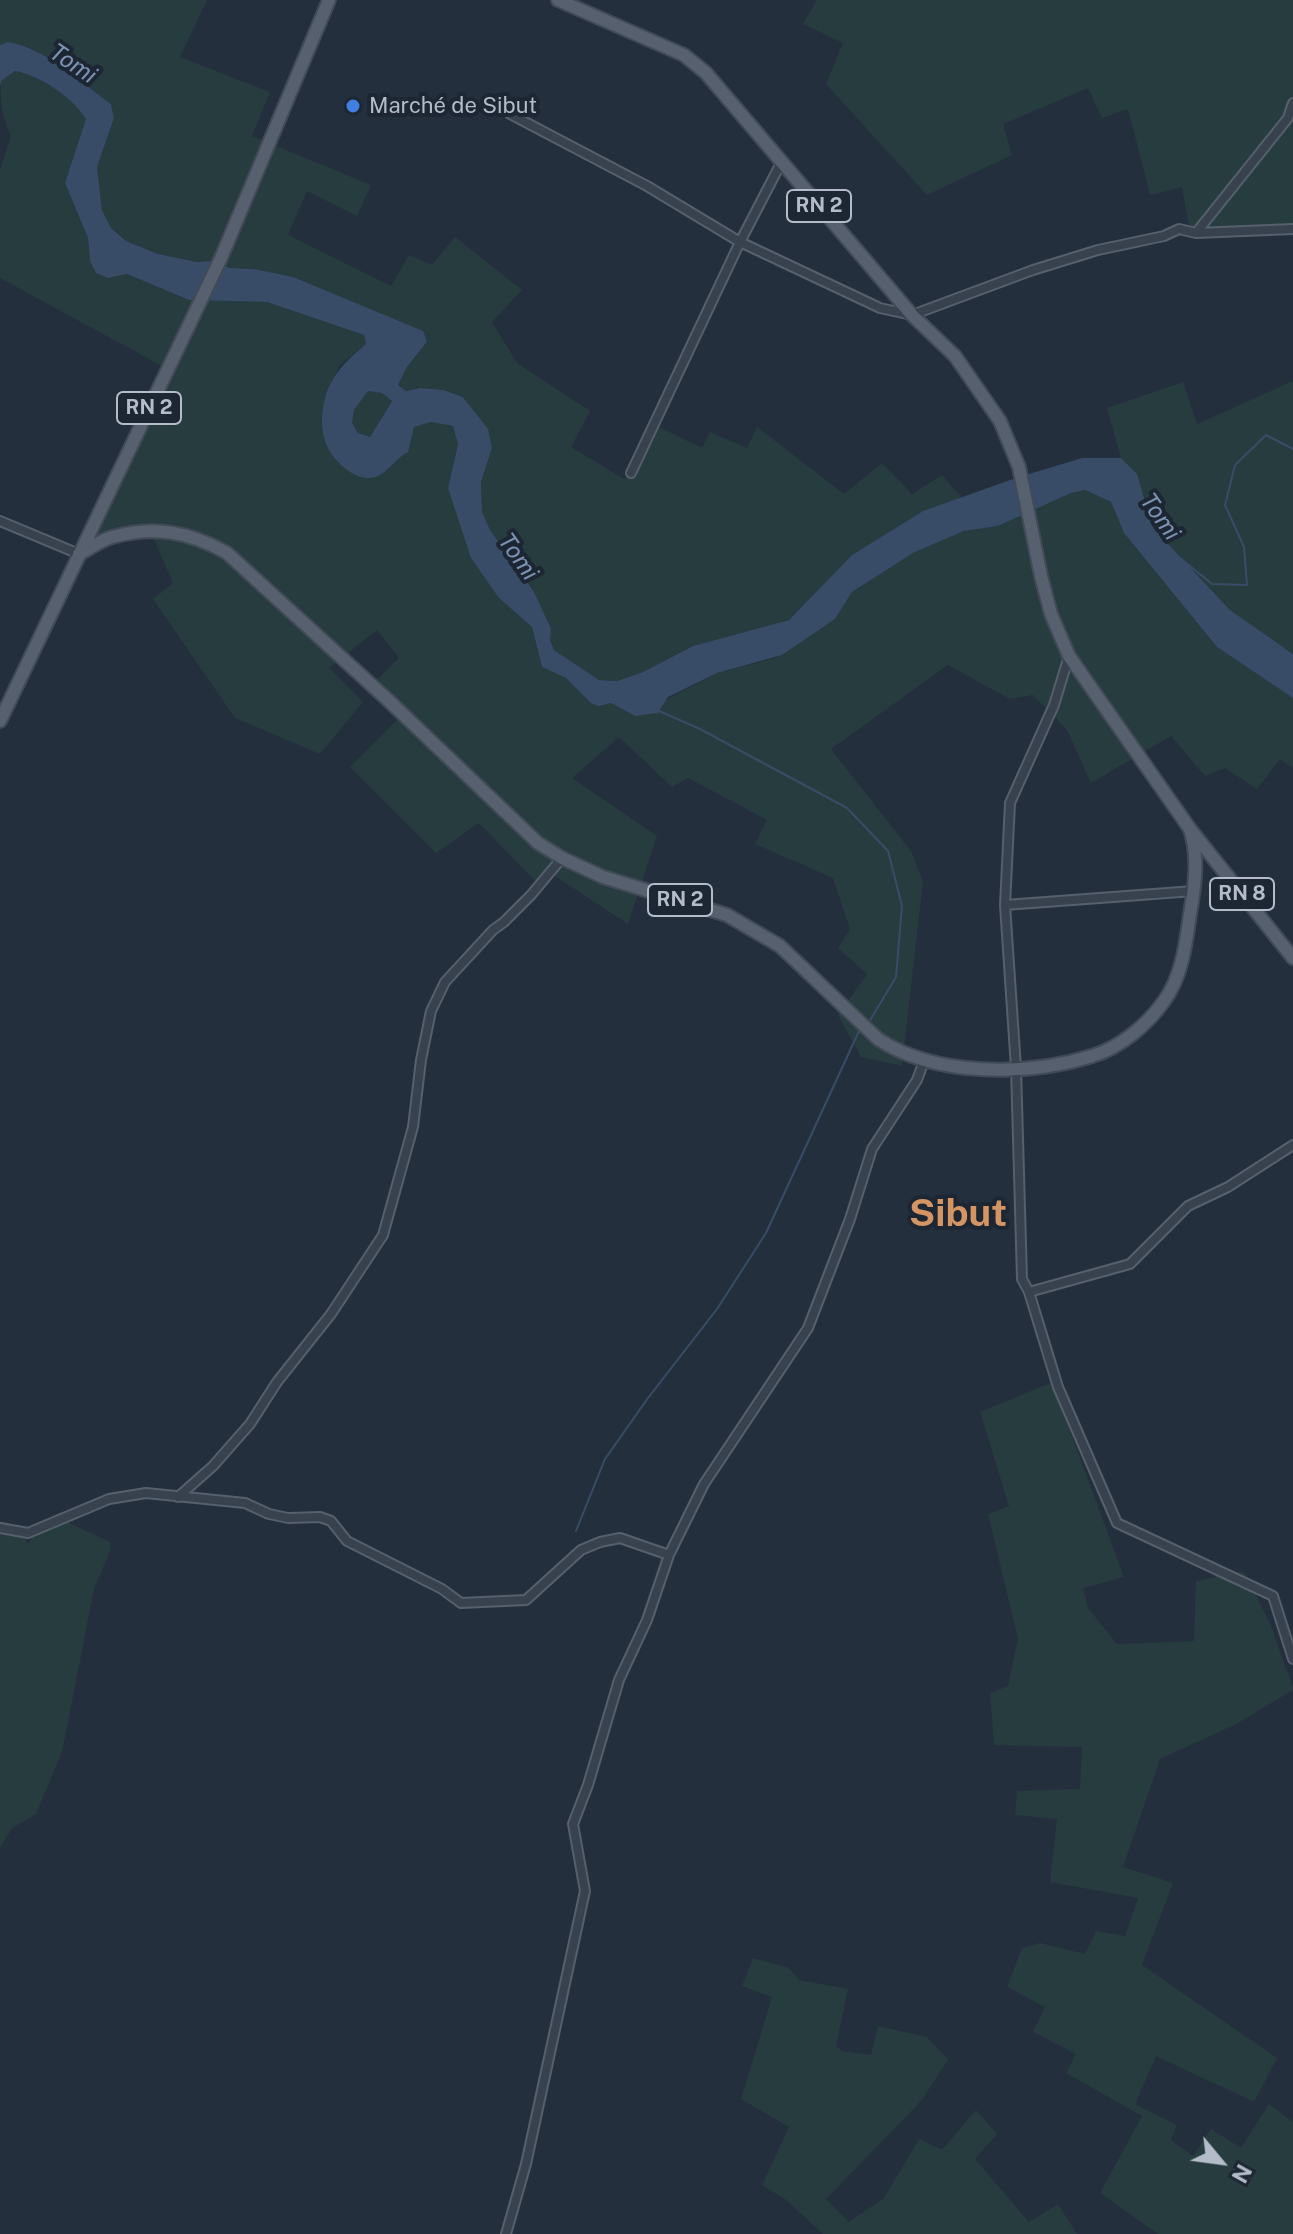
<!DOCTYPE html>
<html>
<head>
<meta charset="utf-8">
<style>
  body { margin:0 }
  #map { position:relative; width:1293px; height:2234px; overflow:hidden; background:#242f3e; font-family:"Public Sans",sans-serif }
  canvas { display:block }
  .north { position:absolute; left:1181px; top:2122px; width:80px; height:80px; -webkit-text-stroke:6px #1d2633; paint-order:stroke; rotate:119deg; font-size:22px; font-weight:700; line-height:32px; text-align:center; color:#b4bcc9 }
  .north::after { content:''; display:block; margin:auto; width:28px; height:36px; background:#b4bcc9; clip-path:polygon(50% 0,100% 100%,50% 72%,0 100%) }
</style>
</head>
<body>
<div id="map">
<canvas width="1293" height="2234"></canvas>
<div class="north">N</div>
</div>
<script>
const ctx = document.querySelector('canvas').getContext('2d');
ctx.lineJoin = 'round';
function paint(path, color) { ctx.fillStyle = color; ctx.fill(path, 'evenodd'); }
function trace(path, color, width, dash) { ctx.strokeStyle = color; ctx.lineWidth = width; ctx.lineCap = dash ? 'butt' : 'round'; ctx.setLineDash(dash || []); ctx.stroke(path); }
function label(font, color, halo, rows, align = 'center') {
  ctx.font = font + ' "Public Sans",sans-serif'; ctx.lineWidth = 8; ctx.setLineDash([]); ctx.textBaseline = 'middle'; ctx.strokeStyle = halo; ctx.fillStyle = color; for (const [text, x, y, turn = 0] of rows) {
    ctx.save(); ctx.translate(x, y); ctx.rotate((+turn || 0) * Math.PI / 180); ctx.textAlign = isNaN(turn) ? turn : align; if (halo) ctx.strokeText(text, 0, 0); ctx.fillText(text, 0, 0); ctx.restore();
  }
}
paint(new Path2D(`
  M0,0h207l-27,57 90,35 -18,44 119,49 -14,31 -50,-25 -19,44 103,51 18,-31 23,10 23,-28 67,53 -30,32 25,41 73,48 -19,36 53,32 29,-55 49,24 8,-16 37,16 10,-21 87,67 38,-31 30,31 30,-19 21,24 -40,12 -71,44 -63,65 -96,26 -50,26 -26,9 -18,-1 -45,-30 -20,-58 -44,-62 -8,-18 -1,-30 11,-34 -5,-19 -24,-33 -43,-8 -14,3 -8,-6 9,-18 20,-24 -173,-74 -24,-1 -18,-7 -15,1 -39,-8 -32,-13 -15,-13 -9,-18 -5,-43 17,-49 -3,-14c-26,-19 -79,-69 -111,-59z
  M817,0h476v224l-103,9 -8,-46 -32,8 -22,-86 -26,9 -14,-30 -85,36 9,31 -85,40 -101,-111 17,-41 -40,-19z
  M15,71c26,5 57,26 72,48l-22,64 23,55 2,23 18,17 19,-4 62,26 78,2 97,33 2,9 -26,21 -14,32 54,78 18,-18 9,-5 7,-25 17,-5 22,4 5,17 -10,45 51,110 33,29 10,40 24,11 25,25 7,2 13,-2 24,13 82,-43 58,-15 60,-39 17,-27 61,-39 51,-22 34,-5 73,-33 14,-3 26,12 13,31 93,114 76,51v70l-13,-9 -23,30 -32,-21 -20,8 -34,-40 -80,47 -24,-53 -34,-35 -23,4 -62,-34 -117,84 80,102 12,30 -21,185 -41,-9 -23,-42 29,-41 -29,-26 12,-19 -17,-51 -78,-34 12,-24 -79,-42 -16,9 -53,-50 -47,41 85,58 -29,88 -76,-50 -12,12 -61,-63 -43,30 -86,-86 54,-54 -32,-28 27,-27 -22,-28 -48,38 34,34 -43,52 -85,-36 -82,-119 20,-16 -23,-53 -60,8 83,-166 -173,-94v-108l11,-34c-9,-19 -11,-33 -10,-55z
  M1293,381v273l-63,-44 -77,-82 -16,-54 -16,-16 -14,-50 76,-26 14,42z
  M368,390l14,3 10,7 -22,37 -12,-4 -6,-10 2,-13z
  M1055,1381l14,47 55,149 -41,11 5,20 29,36 77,-3 2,-60 48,-10 27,55 22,62v2l-57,34 -76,35 -37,108 50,16 -31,82 135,93 -23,44 -98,-46 -21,48 42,21 -6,15 22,16 18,-27 30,19 28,-44 24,18v112h-135l-58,-41 42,-77 -76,-43 10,-19 -43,-22 12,-25 -38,-20 15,-39 18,-5 45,11 11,-23 29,5 13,-38 -88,-16 7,-63 -42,-4 2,-24 63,-2 2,-42 -88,-2 -4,-52 18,-7 10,-47 -30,-125 21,-8 -29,-94z
  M67,1522l43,20 1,7 -17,40 -32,163 -26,62 -24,14 -12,20v-319l20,-3 5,5 2,14 8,-11z
  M753,1958l36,10 10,12 49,9 -12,57 6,5 29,4 7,-29 49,11 21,23 -27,41 -95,98 23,23 35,-24 35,-59 23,11 34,-40 21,24 -22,25 54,63 29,-18 19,30h-254l-38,-35 -23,-14 27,-58 -48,-28 31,-102 -30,-11z`), '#263c3f');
paint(new Path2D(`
  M8,42c39,7 71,39 103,62l3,14 -17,49 5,43 9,18 15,13 32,13 39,8 15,-1 18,7 24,1 39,8 130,54 4,11 -20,25 -9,18 8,6 14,-3 23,2 20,7 25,32 4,19 -11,34 1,30 8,18 44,62 17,37 -1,11 4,10 45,30 18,1 26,-9 50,-26 96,-26 63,-65 71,-44 93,-33 66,-20h39l16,16 16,54 77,82 63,44v44l-76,-51 -93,-114 -13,-31 -26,-12 -14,3 -73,33 -34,5 -51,22 -61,39 -17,27 -53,36 -65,18 -49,24 -10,16 -23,3 -24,-13 -13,3 -7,-3 -25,-25 -24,-11 -10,-40 -33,-29 -28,-40 -23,-70 10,-44 -5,-18 -22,-4 -17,5 -6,25c-12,6 -19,19 -30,24 -18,9 -43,-13 -50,-28 -8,-15 -7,-34 -3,-50 7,-24 22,-38 41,-54l-2,-9 -97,-33 -78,-2 -62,-26 -19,4 -12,-5 -6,-12 -2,-23 -23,-55 21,-64c-14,-22 -45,-43 -71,-48l-14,10 -1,6v-42zM368,391l14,2 10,8 -22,36 -12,-4 -6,-10 2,-13z`), '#394c67');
trace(new Path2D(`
  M1180,558l32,26 35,1 -3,-38 -19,-42 10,-40 31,-30 27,14
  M659,711l41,18 147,79 41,43 14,55 -6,71 -27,45
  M576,1531l29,-72 43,-61 69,-89 49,-76 93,-202`), '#394c67', 2);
const minor = new Path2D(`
  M510,114l137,72 93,56 140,66 32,7 121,-45 65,-20 66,-14 15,-7 17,4 97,-4
  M1196,233l92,-115 5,-15
  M631,473l109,-231 41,-79
  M0,521l79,33
  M1069,656l-15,49 -44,98 -5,102 11,163 6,211 7,13 29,95 59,136 156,73 20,63
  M1005,905l189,-14
  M1029,1292l101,-28 58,-58 40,-19 65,-42
  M178,1497l35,-31 37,-42 27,-42 54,-68 52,-79 30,-108 8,-67 10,-49 14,-29 48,-52 11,-8 27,-27 31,-37
  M0,1528l28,5 81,-34 37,-6 99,10 24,11 19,4 32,-1 11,4 16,20 95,48 19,14 65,-3 55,-50 19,-8 20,-4 49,17
  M506,2234l20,-70 59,-273 -12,-67 15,-39 31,-105 28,-60 22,-65 35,-71 104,-156 42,-109 22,-70 45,-69 7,-19`);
const primary = new Path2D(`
  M558,0l126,55 22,18 206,242 43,41 45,65 19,46 22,109 10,38 18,42 121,173 103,129
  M79,554c10,-5 22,-14 33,-17 42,-12 78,-5 115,16l161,147 150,143 24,15 41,19 124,38 53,31 98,93c57,38 150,37 214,17 28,-8 56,-32 72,-55 18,-24 22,-58 26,-87 5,-29 9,-57 0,-85
  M0,721l221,-463 108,-258`);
trace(minor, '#565f6c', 12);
trace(primary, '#414a57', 16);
trace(minor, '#38414e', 8);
trace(primary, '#56606e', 12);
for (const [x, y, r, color] of [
  [353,106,8,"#3f7fe0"]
]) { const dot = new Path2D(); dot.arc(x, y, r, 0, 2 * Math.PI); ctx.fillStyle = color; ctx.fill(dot); trace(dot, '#1d2633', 3); }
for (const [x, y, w] of [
  [819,206,64],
  [149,408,64],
  [1242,894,64],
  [680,900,64]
]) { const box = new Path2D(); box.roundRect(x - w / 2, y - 16, w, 32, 6); ctx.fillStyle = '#1d2633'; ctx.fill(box); trace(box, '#b4bcc9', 2); }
label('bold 20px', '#b4bcc9', null, [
  ["RN 2",819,206],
  ["RN 2",149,408],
  ["RN 8",1242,894],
  ["RN 2",680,900]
]);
label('22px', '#b4bcc9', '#1d2633', [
  ["Marché de Sibut",369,106]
], 'left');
label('italic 24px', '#7c92b1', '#1d2633', [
  ["Tomi",73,64,34],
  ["Tomi",1160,517,55],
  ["Tomi",518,557,55]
]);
label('bold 38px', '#d59563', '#1d2633', [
  ["Sibut",958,1214]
]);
</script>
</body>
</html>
